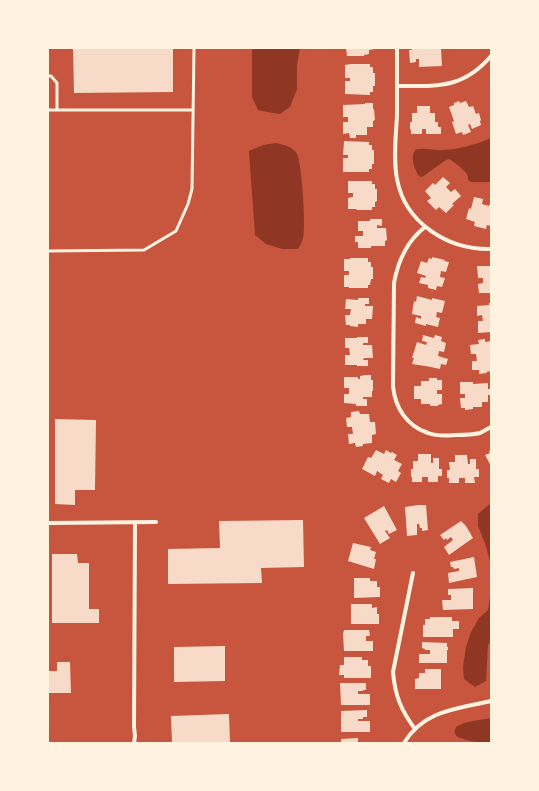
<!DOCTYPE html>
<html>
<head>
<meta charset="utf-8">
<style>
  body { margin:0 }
  #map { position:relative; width:539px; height:791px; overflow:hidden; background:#c8553d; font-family:"Asap Condensed",sans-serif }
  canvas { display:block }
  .frame { position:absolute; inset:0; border:49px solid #fff3e0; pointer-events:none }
</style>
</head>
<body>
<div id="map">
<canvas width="539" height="791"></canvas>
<div class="frame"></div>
</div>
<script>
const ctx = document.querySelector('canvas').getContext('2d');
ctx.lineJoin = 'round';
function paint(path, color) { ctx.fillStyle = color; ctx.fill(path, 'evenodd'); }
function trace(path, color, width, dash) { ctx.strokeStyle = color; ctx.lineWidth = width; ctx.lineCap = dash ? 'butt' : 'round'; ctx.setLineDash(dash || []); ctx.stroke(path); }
paint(new Path2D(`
  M252,48h48l-3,17v24l-7,18 -10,7 -13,-2 -9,-2 -6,-13z
  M491,138v44h-20l-3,-2c0,-3 0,-5 -2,-7 -3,-4 -13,-12 -17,-14l-3,1 -24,17 -3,-1c-5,-7 -9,-18 -4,-26 9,-3 19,1 28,0 17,-1 32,-5 48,-12z
  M276,143c8,2 16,3 21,11 5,9 9,74 6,84 -1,4 -3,8 -5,11h-16l-16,-5 -11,-9 -6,-84 14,-6z
  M491,503v67v-5l-6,-22 -7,-17v-12z
  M491,589v51l-3,5 -2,36 -11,6 -11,-8 -1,-12 3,-20 5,-15 8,-14 9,-8z
  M491,718v25c-7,0 -32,-2 -36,-9 -1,-3 0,-4 1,-7 9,-6 24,-7 35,-9z`), '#8f3625');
paint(new Path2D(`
  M73,48h100v44l-99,1z
  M346,48h29v1l-6,1v4l-5,1v1h-17z
  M411,48h30l1,18 -23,1v-8h-3v3l-6,1 -1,-13h3z
  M351,64h19v3h3v6h2v13h-2v6h-3v3l-25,-1v-13h5v-3h-5v-13z
  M459,101l1,2 6,-2 3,6 4,-1 3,8 3,-1 2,7 -1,1 1,4 -9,4 -2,-5 -2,1 3,7 -8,3 -1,-3 -6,2 -4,-12 2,-1 -5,-14 5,-2v-2z
  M365,103h8v6h1l1,11 -2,1v6h-6v8h-11v3h-6l-1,-5 -6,1v-12h5v-5h-5v-12l22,-1z
  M417,106h13v7h5v9h3v5h3v7h-15v-5h-4v5h-11v-4l-1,-1v-7h2v-9h5z
  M344,141l25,1v3h3v5h2v14h-2v5h-3v3h-26v-14h5v-3h-5z
  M443,177l7,6 -4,4 5,5 4,-3 6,7 -9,8 2,1 -8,8 -7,-6 -3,3 -9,-9 4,-3 -6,-7 8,-8 2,2z
  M348,181h24v3h3v5h2v12l-2,1v5h-3v3h-16l1,-1h-9v-11l5,-1v-4h-5z
  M474,197l9,2 -1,5 7,2 2,-6v26l-4,-1 -1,4 -12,-3 1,-4 -9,-3 3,-11 2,1z
  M370,219h12v7l-5,-1v3h9l1,12 -2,1v5h-14v2h-13v-6h-3v-6h8v-5h-5v-10h12z
  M432,257l13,3 -1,1 5,1 -3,10 -5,-1 -1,6 5,1 -3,9 -5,-1 -1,4 -8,-2v-3l-9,-2 2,-6 4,1 1,-2 -9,-3 4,-12 6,2 2,-5 3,1z
  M350,258h18v4h3v5h2v12h-2l-1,6h-2v3h-19v-1h-5v-12h5v-4h-5v-12h6z
  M477,266h13v1h1v26h-12l-1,-9 5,-1v-5h-5z
  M417,296l15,4v-2l13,3 -3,12 -5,-1 -1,5 4,1 -2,9 -12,-3v2l-11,-3 1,-6 5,2v-3l-9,-2 2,-13 2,1z
  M358,298h11v6h-4v2h8l-1,13h-6v5h-8v3l-8,-1v-1h-4l-1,-10h5l1,-6h-6l1,-10 12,1z
  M489,303h2v29l-13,1v-12h5l-1,-6 -5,1v-10l12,-1z
  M423,335l11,3 1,-3 7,2 -1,4 5,2 -2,9 -5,-1 -1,5 10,3 -2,6 -5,-1 -1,5 -14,-3h-1l-13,-2 2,-6h-2l5,-16 9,3 1,-3 -5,-1z
  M357,337h11v6h-5v2h9l1,13h-9l-1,2h5v6h-11v-1h-12v-10h5l-1,-7h-4v-10h12z
  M485,339v3l6,-1v30l-5,1 1,1 -8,1v-4h-7v-9h5l-1,-7h-5l-1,-9 9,-1 -1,-4z
  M365,375h6v5h2v11h-1v6h-9v2h4v7h-11v-2l-12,-1v-9h5v-6h-5v-11h14v2h2v-3z
  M429,378h8v2h5v10h-5v4h5v10l-4,1v1h-8v-2h-9v-5h-7v-13h7v-5h8z
  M460,382h13v2l15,-1v6h2v6h-2v7h-6v5h-9v2l-8,1v-2h-4l-1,-10h5v-4h-5z
  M359,411l1,3h9l1,8h5l1,12 -4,1v8l-9,1v2l-7,1 -1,-4 -6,1 -1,-10h5l-1,-7h-5l-1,-9 5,-1v-5z
  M55,419l41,1 -1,70h-20v15l-20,-1z
  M376,450l8,4 2,-4 5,3 1,-1 5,3 -3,5 8,4 -4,7 3,2 -5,9 -5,-3 -2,4 -8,-4 2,-4 -6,-4 -2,5 -13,-7 6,-12 3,1z
  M491,450v16l-6,-11 5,-2 -1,-2z
  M418,454h13v9h2v-5h6v11h3v7h-4v6h-10v-5h-6v5h-10v-5h-1v-8h2v-8h5z
  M455,455h12l1,9h2v-5h6v10h3v8h-5l1,6h-10v-5h-6v5h-10v-5h-2v-8h3l-1,-8h6z
  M418,505h8l2,25 -6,1v-3h-2l-1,-4h-2v11l-10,1 -2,-29z
  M384,506l13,24 -8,4 -2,-4 -2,1 5,7 -10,6 -16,-26z
  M303,520l1,47 -43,1 1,15 -94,1v-35l52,-1 -1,-27z
  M461,521l5,5 7,12 -24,17 -5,-8 9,-7 -2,-3 -4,3 -1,-2 -2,2 -4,-5z
  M353,543l18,4 -1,3 6,2 -2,7h2l-2,10 -26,-8z
  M52,554h25l1,9h11v46h10v14h-47z
  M474,557l3,20 -28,6 -1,-10 11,-2v-3l-5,1 -1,-2h-2l-1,-5z
  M354,578h16v3h7v6h3v10l-26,1z
  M473,588v21l-30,1 -1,-10h9v-5h-3v-6z
  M351,604h21v4l5,-1v7h2v10h-28z
  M430,617h22v4h7v8h-6v8h-30v-12h2v-6h5z
  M344,630h25l1,5 -1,1h-3v5h7v10h-29l-1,-17z
  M422,642l25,1v4h1v3h-1v13h-28v-9h11v-4h-5v-1l-3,-1z
  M225,646v35l-51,1v-35z
  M344,657h18v3h6v6h3v12h-27v-3h-5l1,-10h4z
  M57,662h13l1,31h-23v-22h9z
  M425,669h16v20h-26v-10l4,-1v-5h6z
  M340,683h26v7h-3v1h-5v3h12v11h-29z
  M367,710v7h-4v2h-5v2h12v11h-29v-21z
  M229,714l1,29h-58l-1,-27z
  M358,738v5h-17v-4z`), '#f7dbc8');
trace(new Path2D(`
  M48,76h3l6,7v27
  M48,110h145
  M48,251l96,-1 32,-19 12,-27 4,-15 2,-141`), '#fff3e0', 3);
trace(new Path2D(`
  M397,48c0,22 0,44 0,67 -1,21 -4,43 0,64 8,44 51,71 94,70
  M398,86c39,0 65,3 93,-30
  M425,227c-18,14 -27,34 -31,56l-1,103c2,22 14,40 35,47 8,3 18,3 27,2 8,0 17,0 25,-2 4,-2 7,-4 11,-6
  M48,523l108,-1
  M413,573l-20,99c2,24 8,38 22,57
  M134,743l1,-7 -1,-9 1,-205
  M404,743c20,-33 53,-34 87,-42`), '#fff3e0', 4);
</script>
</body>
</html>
